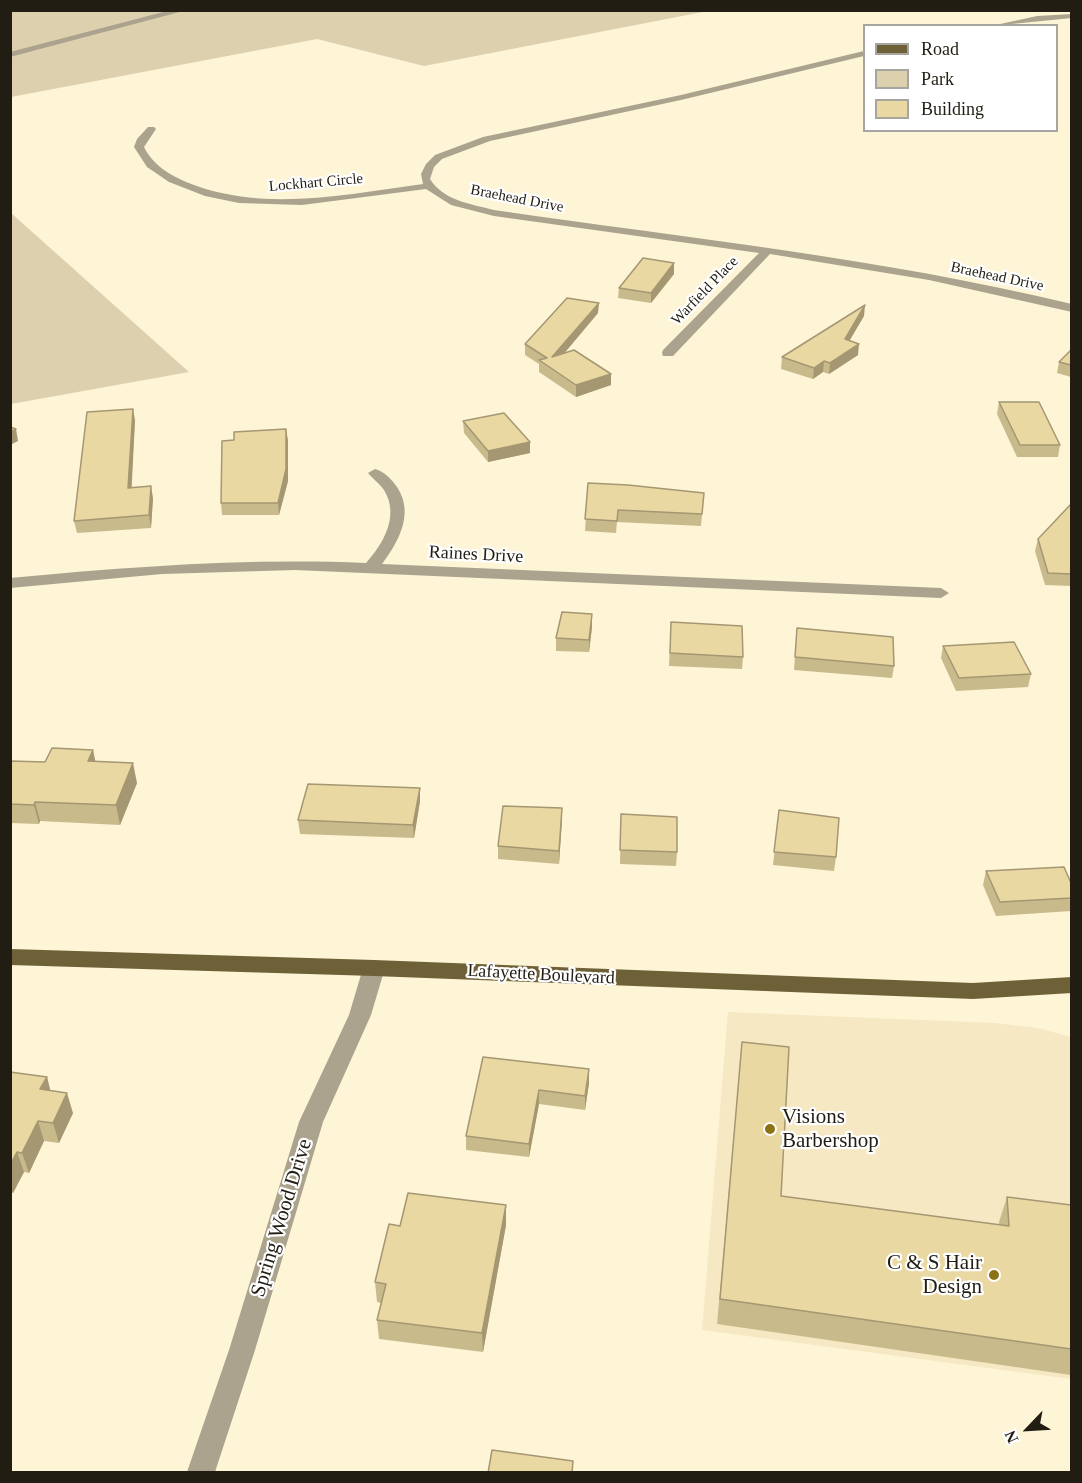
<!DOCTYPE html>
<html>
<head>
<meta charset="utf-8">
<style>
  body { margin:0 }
  #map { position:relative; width:1082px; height:1483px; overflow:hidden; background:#fef4d6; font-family:"Times New Roman",serif }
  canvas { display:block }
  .frame { position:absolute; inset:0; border:12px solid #211d12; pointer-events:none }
  .legend { position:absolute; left:863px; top:24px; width:195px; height:108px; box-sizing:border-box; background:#fff; border:2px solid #a6a5a0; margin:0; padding:8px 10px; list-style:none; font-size:18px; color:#211d12 }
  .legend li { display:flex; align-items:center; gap:12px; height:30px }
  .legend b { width:30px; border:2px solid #a6a5a0 }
  .north { position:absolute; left:998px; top:1399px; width:60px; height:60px; -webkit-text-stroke:4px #fff; paint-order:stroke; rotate:245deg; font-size:16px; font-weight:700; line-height:24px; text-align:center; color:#211d12 }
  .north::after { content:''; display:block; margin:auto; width:21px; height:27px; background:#211d12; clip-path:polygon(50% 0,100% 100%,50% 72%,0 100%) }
</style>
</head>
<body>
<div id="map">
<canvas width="1082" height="1483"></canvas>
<div class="frame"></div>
<ul class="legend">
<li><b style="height:8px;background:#6e6137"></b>Road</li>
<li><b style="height:16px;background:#dcd0af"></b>Park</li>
<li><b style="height:16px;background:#ead8a3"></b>Building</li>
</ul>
<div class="north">N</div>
</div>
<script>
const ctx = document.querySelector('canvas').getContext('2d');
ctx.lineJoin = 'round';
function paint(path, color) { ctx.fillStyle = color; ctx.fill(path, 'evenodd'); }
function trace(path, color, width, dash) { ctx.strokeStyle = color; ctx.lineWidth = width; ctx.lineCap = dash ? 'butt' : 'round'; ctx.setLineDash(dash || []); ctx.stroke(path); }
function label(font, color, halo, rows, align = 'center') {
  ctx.font = font + ' "Times New Roman",serif'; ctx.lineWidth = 4.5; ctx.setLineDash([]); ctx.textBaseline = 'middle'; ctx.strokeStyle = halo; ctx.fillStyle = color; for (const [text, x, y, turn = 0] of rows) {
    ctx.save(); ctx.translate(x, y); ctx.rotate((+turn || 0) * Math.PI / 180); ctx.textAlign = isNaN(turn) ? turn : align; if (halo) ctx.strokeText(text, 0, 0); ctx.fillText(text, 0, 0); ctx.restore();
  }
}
paint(new Path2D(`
  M728,1012l266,11 44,5 33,9v342l-369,-49z`), '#f5e8c3');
paint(new Path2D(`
  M11,11h697l-284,55 -107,-27 -306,58z
  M11,213l178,159 -178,32z`), '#dcd0af');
paint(new Path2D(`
  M171,10h16l-177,47v-5z
  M1072,14v4l-81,8 46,-10z
  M864,51v5l-183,44 -191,41 -48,18 -8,8 -4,12c14,22 41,25 64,31 193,28 387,48 578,94v8l-143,-32 -159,-26 -97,102h-10l-1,-3 1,-3 96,-97 -265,-37 -43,-11 -25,-16 -124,16 -63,-2 -34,-7 -36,-14 -22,-15 -13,-20 3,-8 11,-12h6l2,2 -12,18c10,20 29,30 50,38 74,27 153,9 229,-1l-2,-10 5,-10 9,-9 48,-18 198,-42z
  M375,469c8,2 14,8 19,14 22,27 6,57 -12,81l559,24 8,5 -8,5 -646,-28 -133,4 -152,14v-10c120,-11 235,-20 356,-15 17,-19 34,-47 18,-73 -4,-6 -11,-11 -16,-17z
  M374,960l7,3 4,5 -14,47 -48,107 -68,228 -40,122h-28l42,-122 70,-228 50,-107 14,-47 4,-5z`), '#aba38d');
paint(new Path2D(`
  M10,949l364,11 599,23 99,-6v16l-99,6 -599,-23 -364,-11z`), '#6e6137');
paint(new Path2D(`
  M674,263v11l-23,29 -33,-5 1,-10z
  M598,313l-34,40 47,32 -35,12 -37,-25v-8l-14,-9v-11z
  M864,316l-15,25 9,14 -29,19 -6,-2 -10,7 -32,-10 1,-12z
  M1071,350v27l-14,-4 2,-11z
  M999,402l61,43 -2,12h-41l-20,-43z
  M135,420l-4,67 22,11 -2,30 -74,5 -3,-12z
  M463,421l67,32 -42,9 -24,-29z
  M234,440h54v41l-9,34h-57l-1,-12z
  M588,483l116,10 -3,33 -84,-4 -1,11 -31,-2z
  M1071,504v82l-26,-1 -10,-34 3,-12z
  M671,622l72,35 -1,12 -73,-3z
  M592,627l-3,25 -33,-1v-13z
  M797,628l97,38 -2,12 -98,-8z
  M943,646l88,28 -3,13 -72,4 -15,-33z
  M93,750l2,12 42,21 -17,42 -80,-4 -1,3 -29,-1v-62l35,1z
  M420,801l-6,37 -114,-4 -2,-14z
  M562,808l-3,56 -61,-5v-13z
  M779,810l57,47 -2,14 -61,-6z
  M621,814l56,38 -1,14 -56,-2z
  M986,871l85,12v28l-75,5 -13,-31z
  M742,1042l39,154 218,29v-3l8,-25 64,8v170l-354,-51z
  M483,1057l106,12v14l-4,27 -46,-6 -10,53 -63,-7v-14z
  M10,1072l37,5 3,13 23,23 -14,30 -15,-2 -15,32 -5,-1 -11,21h-3z
  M506,1225l-23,127 -104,-13 -2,-19 4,-17 -4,-1 -2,-20 25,-56z`), '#c9ba8c');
paint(new Path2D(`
  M674,263v11l-23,29v-10z
  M599,303l-1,10 -46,55v-11z
  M865,305l-1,11 -20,34 1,-11z
  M859,344l-1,11 -29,19 1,-11z
  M824,361l-1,11 -10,7 1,-11z
  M611,374v11l-35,12v-12z
  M133,409l2,11 -4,80 -3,-12z
  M16,429l2,12 -8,4v-13z
  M286,429l2,11v41l-9,34 -1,-12z
  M530,442v11l-42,9v-11z
  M151,486l2,12 -2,30 -2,-13z
  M592,614v13l-3,25v-12z
  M93,750l4,19 -9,-8z
  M133,763l4,20 -17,42 -4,-20z
  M420,788v13l-6,37 -1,-13z
  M35,802l5,19 -1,3 -5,-19z
  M562,808v13l-3,43v-13z
  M589,1069v14l-4,27v-14z
  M47,1077l5,20 -12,-8z
  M539,1090v14l-10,53v-13z
  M67,1093l6,20 -14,30 -6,-20z
  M38,1121l6,20 -15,32 -7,-20z
  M17,1152l7,20 -11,21 -3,-7v-21z
  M506,1205v20l-23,127 -1,-19z`), '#a49772');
const building = new Path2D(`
  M643,258l31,5 -23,30 -32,-5z
  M567,298l32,5 -47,54 22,-7 37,24 -35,11 -37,-25 8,-2 -22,-14z
  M865,305l-20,34 14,5 -29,19 -6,-2 -10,7 -32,-11z
  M1071,350v15l-12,-3z
  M999,402h40l21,43h-40z
  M133,409l-5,79 23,-2 -2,29 -75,6 13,-109z
  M504,413l26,29 -42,9 -25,-30z
  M10,427l6,2 -6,3z
  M286,429v40l-8,34h-57l1,-62 12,-1v-8z
  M588,483l40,2 76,8 -2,21 -84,-4 -1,11 -32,-2z
  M1071,504v70l-23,-1 -10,-34z
  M562,612l30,2 -3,26 -33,-2z
  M671,622l71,4 1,31 -73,-4z
  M797,628l96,9 1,29 -99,-9z
  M1014,642l17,32 -72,4 -16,-32z
  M52,748l41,2 -5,11 45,2 -17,42 -81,-3 -1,3 -24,-1v-43l35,1z
  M308,784l112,4 -7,37 -115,-5z
  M503,806l59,2 -3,43 -61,-5z
  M779,810l60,8 -3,39 -62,-5z
  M621,814l56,3v35l-57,-2z
  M1064,867l7,16v15l-71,4 -14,-31z
  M742,1042l47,5 -8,149 228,30 -2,-29 64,8v144l-351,-50z
  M483,1057l106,12 -4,27 -46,-6 -10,54 -63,-8z
  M10,1072l37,5 -7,12 27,4 -14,30 -15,-2 -16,32 -5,-1 -7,13z
  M408,1193l98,12 -24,128 -105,-13 9,-36 -11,-2 14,-58 11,2z
  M492,1450l81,11 -1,12h-84z`);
paint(building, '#ead8a3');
trace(building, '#a49772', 1.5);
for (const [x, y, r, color] of [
  [770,1129,6,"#8c7215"],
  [994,1275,6,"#8c7215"]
]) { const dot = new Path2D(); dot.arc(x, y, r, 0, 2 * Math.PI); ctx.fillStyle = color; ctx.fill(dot); trace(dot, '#fff', 2); }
label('15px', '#211d12', '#fff', [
  ["Lockhart Circle",316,183,-5],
  ["Braehead Drive",517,199,11],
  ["Braehead Drive",997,277,12],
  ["Warfield Place",705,291,-46]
]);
label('18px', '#211d12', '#fff', [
  ["Raines Drive",476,555,3],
  ["Lafayette Boulevard",541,975,3]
]);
label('21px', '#211d12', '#fff', [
  ["Visions",782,1117],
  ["Barbershop",782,1141],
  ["C & S Hair",982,1263,"right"],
  ["Design",982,1287,"right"]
], 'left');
label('21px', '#211d12', '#fff', [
  ["Spring Wood Drive",282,1218,-73]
]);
</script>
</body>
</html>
